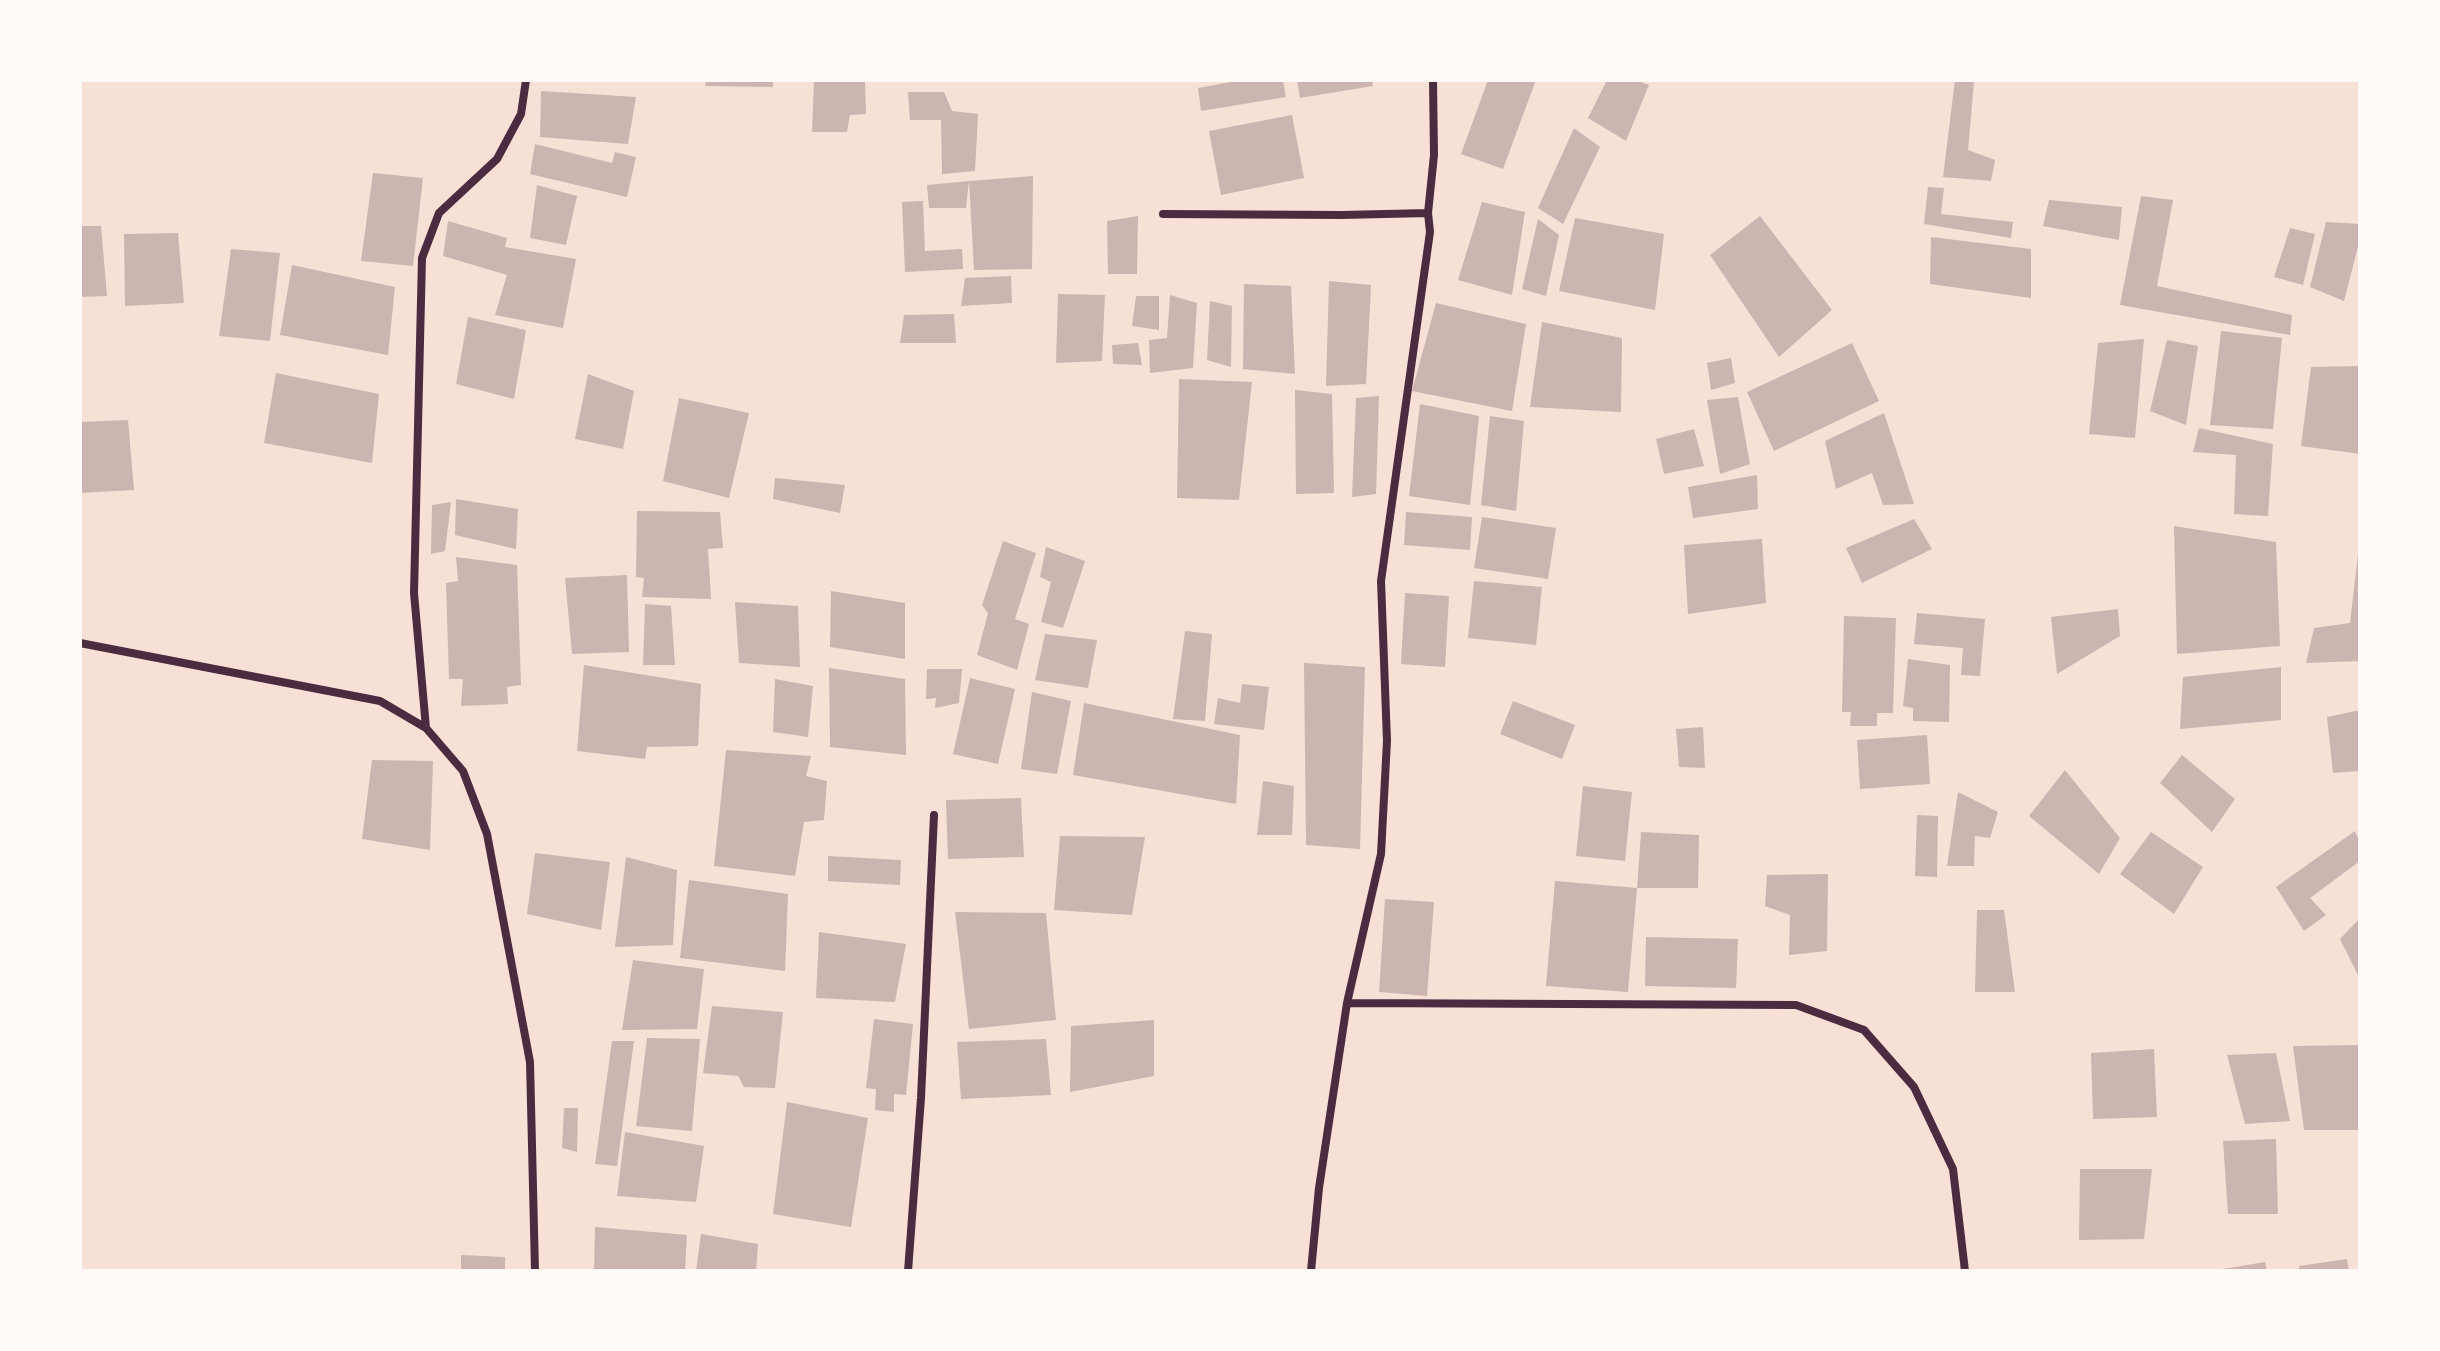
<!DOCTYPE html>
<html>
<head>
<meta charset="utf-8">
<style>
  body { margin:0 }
  #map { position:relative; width:2440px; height:1351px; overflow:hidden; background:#f7e1d7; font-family:"Playfair Display",serif }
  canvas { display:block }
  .frame { position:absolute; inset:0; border:82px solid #fffaf5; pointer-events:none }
</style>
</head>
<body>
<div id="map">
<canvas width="2440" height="1351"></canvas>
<div class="frame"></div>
</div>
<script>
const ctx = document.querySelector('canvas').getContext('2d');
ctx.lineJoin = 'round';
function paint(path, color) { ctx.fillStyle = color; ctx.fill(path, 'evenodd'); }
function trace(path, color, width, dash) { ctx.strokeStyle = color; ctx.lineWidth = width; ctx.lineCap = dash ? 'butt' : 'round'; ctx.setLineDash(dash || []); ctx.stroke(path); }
paint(new Path2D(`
  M706,80h67v7l-68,-1z
  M814,80h51l1,34 -16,1 -3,17h-35z
  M1242,80h41l3,17 -85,14 -3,-23z
  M1297,80h75l1,6 -73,12z
  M1488,80h48l-33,89 -42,-15z
  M1607,80h28l14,5 -23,56 -38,-23z
  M1955,80l19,2 -6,68 27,10 -4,21 -48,-4z
  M541,91l95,6 -8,47 -88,-7z
  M908,92h36l8,19 26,3 -3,57 -33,3 -1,-54h-31z
  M1292,115l12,63 -83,17 -12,-64z
  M1574,128l26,19 -37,77 -25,-16z
  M535,144l77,19 3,-11 21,5 -9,40 -97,-23z
  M373,173l50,5 -10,88 -52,-5z
  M1033,176l-1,93 -58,1 -5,-89 -3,27h-37l-2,-23 42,-4z
  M537,185l40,11 -11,49 -36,-7z
  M1928,187l16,1 -3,26 72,8 -2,16 -87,-14z
  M2141,196l32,4 -16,86 135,29 -2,20 -170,-30z
  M2049,200l73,7 -3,33 -76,-14z
  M923,201l2,50 37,-2 1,20 -58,3 -3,-70z
  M1482,202l43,10 -13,83 -54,-15z
  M1138,216l-1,58h-29l-1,-53z
  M1760,216l72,94 -53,47 -69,-102z
  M1575,218l89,16 -9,76 -96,-19z
  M1538,219l21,16 -13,61 -24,-7z
  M448,221l59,17 -2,9 71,12 -13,69 -68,-13 12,-40 -64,-19z
  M2326,222l34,2v15l-16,62 -34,-14z
  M80,226h21l6,70 -27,1z
  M2290,228l25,6 -12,51 -29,-8z
  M178,233l6,70 -59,3 -1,-72z
  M1931,237l100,12v49l-101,-14z
  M231,249l49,4 -10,88 -51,-5z
  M292,265l103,22 -7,68 -108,-20z
  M1011,276l1,27 -51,3 4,-28z
  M1329,281l42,4 -5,99 -40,2z
  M1244,284l47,2 4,88 -52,-5z
  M1058,294l47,1 -3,66 -46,2z
  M1170,295l27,8 -4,65 -43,5 -1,-33 18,-2z
  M1136,296h23v34l-27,-4z
  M1210,301l22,5 -1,61 -24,-7z
  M1436,303l90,21 -14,87 -100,-20z
  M954,314l2,29h-56l4,-28z
  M468,317l58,13 -12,69 -58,-15z
  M1542,322l80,16 -1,74 -91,-5z
  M2221,331l61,7 -9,91 -63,-4z
  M2144,339l-9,99 -46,-4 9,-91z
  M2167,340l31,6 -12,79 -36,-14z
  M1138,343l4,22 -29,-1 -1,-19z
  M1852,343l27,58 -105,50 -27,-59z
  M1731,358l4,25 -24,7 -4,-27z
  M2360,366v88l-59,-8 10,-79z
  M276,373l103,21 -7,69 -108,-20z
  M588,374l46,17 -11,58 -48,-10z
  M1179,379l73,3 -13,118 -62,-2z
  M1295,390l37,4 2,99 -38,1z
  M1379,396l-3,98 -24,3 4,-99z
  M1738,397l12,67 -30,10 -13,-74z
  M679,398l70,15 -20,85 -66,-17z
  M1420,404l59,12 -9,89 -61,-9z
  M1884,413l30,91 -31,1 -11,-32 -36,16 -11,-48z
  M1490,416l34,5 -8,90 -35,-6z
  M128,420l6,70 -54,3v-71z
  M2199,428l74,16 -5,72 -34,-2 2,-59 -43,-3z
  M1694,429l10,37 -40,8 -8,-35z
  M1757,475l1,34 -65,9 -5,-31z
  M775,478l70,7 -5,28 -67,-14z
  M456,499l62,10 -2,40 -61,-14z
  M451,502l-6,49 -14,3 1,-49z
  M637,511l83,1 3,36 -15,1 3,50 -69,-2 2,-19 -8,-1z
  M1406,512l66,5 -2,33 -66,-5z
  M1482,517l74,11 -8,51 -74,-11z
  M1914,519l18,30 -70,34 -16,-35z
  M2174,526l102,16 4,104 -103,8z
  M1762,539l4,64 -78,11 -4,-69z
  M1003,541l33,12 -21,66 14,5 -12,46 -40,-15 11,-42 -6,-8z
  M1046,547l39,14 -22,67 -22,-6 10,-40 -11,-5z
  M2358,554l2,1v106l-54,2 8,-35 36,-5z
  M456,557l61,8 4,120 -14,2 1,17 -47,2 2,-27h-14l-3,-96 12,-2z
  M627,575l2,77 -57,2 -7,-76z
  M1474,581l68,6 -6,58 -68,-7z
  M831,591l74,12v56l-75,-12z
  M1405,593l44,3 -4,71 -44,-3z
  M735,602l63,4 2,61 -61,-4z
  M645,604l26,2 4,59h-32z
  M2118,609l2,27 -63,38 -6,-57z
  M1917,613l68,6 -5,57 -19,-1 2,-27 -49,-4z
  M1844,616l52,2 -3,95h-16v13h-27l1,-14h-9z
  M1185,631l27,3 -7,87 -32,-2z
  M1045,634l52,6 -9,48 -53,-8z
  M1908,659l42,6 -1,57 -36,-1v-13l-10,-2z
  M1304,663l61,4 -5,182 -54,-4z
  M584,665l117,19 -3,62 -51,1 -2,12 -68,-8z
  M2281,667v53l-101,9 3,-52z
  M829,668l76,11 1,76 -76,-8z
  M927,669h35l-3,34 -24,5 1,-10 -10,1z
  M970,678l45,11 -17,75 -45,-10z
  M775,679l38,7 -5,51 -35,-5z
  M1242,684l27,3 -5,43 -50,-6 4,-26 22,5z
  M1032,692l39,9 -14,73 -36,-5z
  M1513,701l62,24 -13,34 -62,-25z
  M1084,703l156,32 -4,69 -163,-29z
  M2360,710v61l-27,2 -6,-56z
  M1703,727l2,41 -26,-1 -3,-38z
  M1927,735l3,49 -70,5 -3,-49z
  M726,750l85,6 -5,20 21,5 -3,39 -20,2 -9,54 -81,-10z
  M2182,755l53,44 -23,33 -52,-49z
  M372,760l61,1 -3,89 -68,-11z
  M2065,770l55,68 -21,36 -70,-58z
  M1263,781l31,5 -2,49h-35z
  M1583,786l49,6 -7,69 -49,-5z
  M1958,792l40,20 -8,26 -15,-2 -1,30h-27z
  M1021,798l3,59 -76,2 -2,-59z
  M1917,815l21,1 -1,61 -22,-1z
  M2355,831l5,11v19l-50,37 16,17 -22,16 -28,-44z
  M1641,832l58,3 -1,53h-61z
  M2151,832l52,35 -29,47 -54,-40z
  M1060,836l85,1 -13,78 -78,-5z
  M535,853l75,9 -9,68 -74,-16z
  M828,856l73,4 -1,25 -72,-4z
  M626,857l51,13 -4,75 -58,2z
  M1828,874l-1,77 -38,4 1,-40 -25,-9 2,-31z
  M689,880l99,14 -3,77 -105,-13z
  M1555,881l82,7 -9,104 -82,-6z
  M1385,899l49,3 -7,94 -48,-4z
  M1977,910h27l11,82h-40z
  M955,912l91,1 10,107 -87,9z
  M2360,918v61l-20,-40z
  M819,932l87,12 -11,58 -79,-4z
  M1646,937l92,2 -2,49 -91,-2z
  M633,960l71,9 -7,60 -75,1z
  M712,1006l71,6 -8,76 -31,-1 -6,-11 -35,-3z
  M874,1019l39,5 -7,71 -12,-1v18l-19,-2 1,-21 -10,-1z
  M1154,1020v56l-84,16 1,-66z
  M647,1038l53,1 -8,92 -56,-5z
  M1046,1039l5,56 -90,4 -4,-57z
  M612,1041h22l-17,125 -22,-2z
  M2360,1045v85h-56l-11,-84z
  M2154,1049l3,68 -64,2 -2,-66z
  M2276,1053l14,68 -45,3 -18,-69z
  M787,1102l81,16 -17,109 -78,-13z
  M564,1108h14l-1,44 -15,-4z
  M625,1132l79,14 -8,56 -79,-6z
  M2276,1139l2,75h-50l-5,-73z
  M2080,1169h72l-8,70 -65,1z
  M595,1227l92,8 -2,36h-91z
  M701,1234l57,10 -2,27h-60z
  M461,1255l44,2v14h-44z
  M2347,1259l2,12h-50v-5z
  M2265,1262l2,9h-44v-2z`), '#ccb4b1');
trace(new Path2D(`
  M1428,213l6,-58 -1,-75
  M1163,214l179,1 86,-2 2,19 -49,349 6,160 -6,113 -34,149 -28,185 -8,83
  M80,643l300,58 46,27 37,43 24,63 43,228 5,209
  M426,728l-12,-135 8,-335 17,-45 58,-54 24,-45 5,-34
  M1347,1003l449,2 68,25 50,57 39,82 12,102
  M908,1271l13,-173 13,-283`), '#4a2c40', 8);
</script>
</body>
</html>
